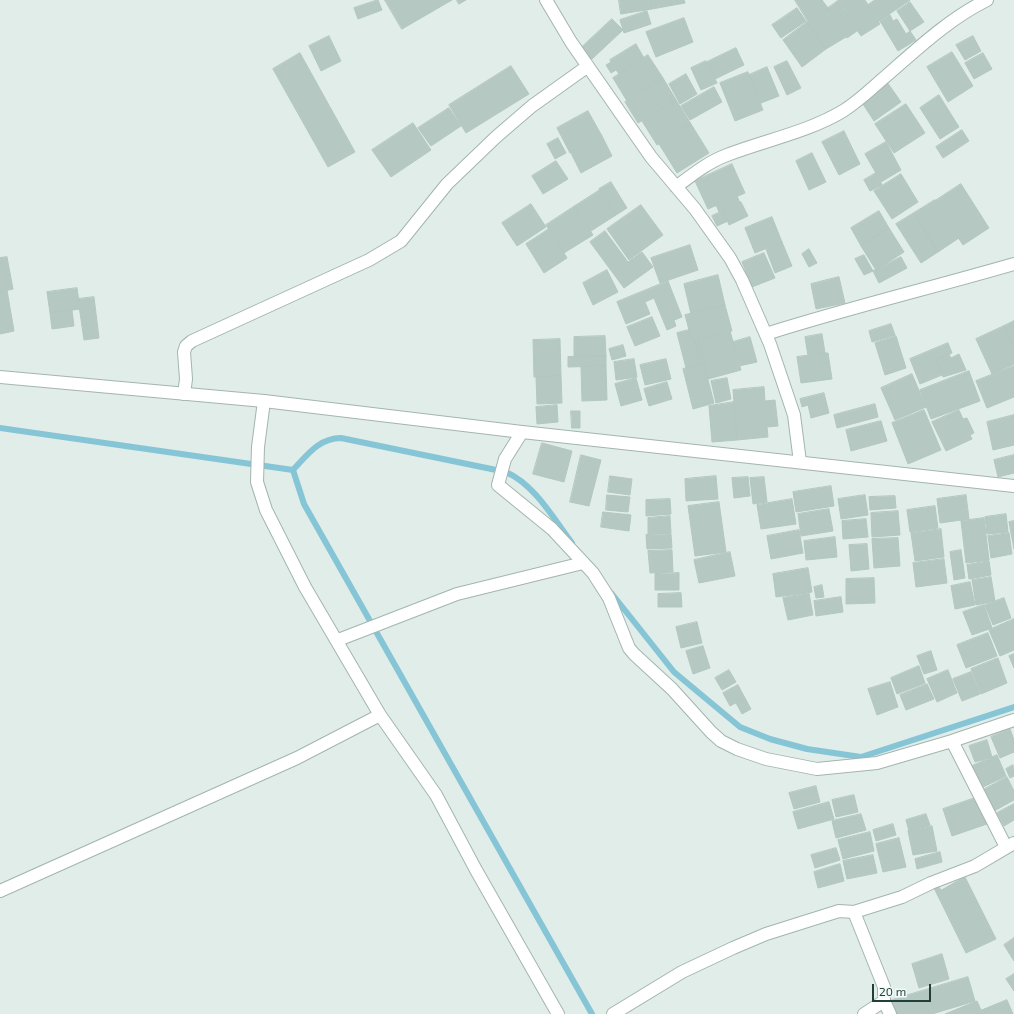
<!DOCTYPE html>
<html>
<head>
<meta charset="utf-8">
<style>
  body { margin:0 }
  #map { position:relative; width:1014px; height:1014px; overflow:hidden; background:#e1ede8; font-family:"Exo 2",sans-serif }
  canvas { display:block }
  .scale { position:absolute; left:872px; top:984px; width:59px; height:18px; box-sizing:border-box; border:2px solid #203f39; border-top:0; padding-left:5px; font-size:12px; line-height:14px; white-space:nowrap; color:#203f39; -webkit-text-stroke:3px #f2f9f6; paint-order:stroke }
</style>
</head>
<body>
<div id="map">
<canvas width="1014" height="1014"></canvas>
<div class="scale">20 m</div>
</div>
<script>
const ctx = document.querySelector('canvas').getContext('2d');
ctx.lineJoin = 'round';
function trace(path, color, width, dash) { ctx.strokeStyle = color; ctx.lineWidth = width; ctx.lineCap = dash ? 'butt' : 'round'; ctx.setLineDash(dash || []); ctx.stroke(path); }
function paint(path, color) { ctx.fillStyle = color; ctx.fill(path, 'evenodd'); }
trace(new Path2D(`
  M0,428l293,42
  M293,470c14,-15 26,-32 48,-32l165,34c29,13 47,46 66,71
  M293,470l11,34 288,510
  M612,594l62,78 66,55 30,12 37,10 54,8 153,-50`), '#85c5d6', 6);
const building = new Path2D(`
  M378,0l4,10 -24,9 -4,-11z
  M385,0h67l-50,29z
  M457,0h9l-7,4z
  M619,0h32l1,9 -31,5z
  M651,0h33l1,3 -33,6z
  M795,0h27l6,8 -20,13z
  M838,0h26l-18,12z
  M865,0l15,24 -19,12 -16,-24z
  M875,0h35l-31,21 -11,-16z
  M838,1l19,30 -10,7 -19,-30z
  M910,2l14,20 -14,9 -13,-20z
  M797,8l9,13 -25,17 -9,-13z
  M828,8l18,29 -20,12 -19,-27z
  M647,11l4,13 -27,9 -4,-13z
  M890,15l3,6 4,-2 9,15 4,-3 6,9 -18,11 -18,-30z
  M684,18l9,24 -37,15 -10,-25z
  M612,19l11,11 -31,29 -11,-11z
  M807,22l19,27 -24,18 -19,-27z
  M329,36l12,25 -20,10 -12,-25z
  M973,36l8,15 -16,9 -9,-15z
  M636,44l8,14 -25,16 -3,-4 -5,3 -5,-8 5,-3 -1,-2z
  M736,48l8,17 -29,14 -8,-17z
  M952,52l21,34 -25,16 -21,-35z
  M300,53l55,99 -27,15 -55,-98z
  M983,53l9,16 -18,10 -9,-16z
  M648,55l15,23 -36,23 -14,-23z
  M706,61l11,22 -16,7 -10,-22z
  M787,61l14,27 -14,7 -13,-28z
  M511,66l18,28 -63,39 -17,-28z
  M767,67l12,29 -18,7 -12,-28z
  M748,72l15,38 -28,11 -15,-38z
  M686,74l11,20 -17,10 -11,-20z
  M663,78l13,22 -38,23 -13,-21z
  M887,82l14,20 -27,19 -13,-20z
  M714,87l8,15 -32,18 -9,-14z
  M939,95l20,32 -19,12 -20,-31z
  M676,100l15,24 -34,21 -15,-24z
  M906,104l19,29 -31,20 -19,-29z
  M449,108l12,18 -30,20 -13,-18z
  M588,111l14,25 -32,17 -13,-25z
  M413,123l18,27 -40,27 -19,-27z
  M691,124l18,29 -32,20 -18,-29z
  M962,130l7,11 -26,17 -7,-11z
  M844,131l16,33 -21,11 -17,-33z
  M602,136l10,20 -31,17 -10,-20z
  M558,138l8,15 -11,6 -8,-15z
  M886,142l15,28 -20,12 -16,-28z
  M812,153l14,29 -17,8 -13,-29z
  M556,161l12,18 -25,15 -11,-18z
  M732,164l13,29 -37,16 -13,-28z
  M876,173l6,12 -12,6 -6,-11z
  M901,174l17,28 -26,17 -18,-28z
  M611,182l16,26 -11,7 -17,-26z
  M961,184l28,44 -26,17 -28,-44z
  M600,190l16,25 -25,16 -16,-25z
  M737,196l3,7 -21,9 -3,-7z
  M935,200l24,38 -21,14 -24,-39z
  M741,202l7,14 -19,9 -6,-15z
  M531,204l15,23 -29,19 -15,-23z
  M641,205l22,30 -34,25 -22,-31z
  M575,206l18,29 -29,18 -18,-28z
  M723,211l5,10 -11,5 -5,-10z
  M879,211l10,17 -28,18 -10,-18z
  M914,213l24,39 -17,11 -25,-39z
  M772,217l10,25 -27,11 -10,-25z
  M889,228l15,24 -28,18 -15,-24z
  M549,229l18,29 -23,15 -18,-29z
  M605,231l23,31 14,-10 11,15 -29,21 -34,-46z
  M782,242l10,24 -17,7 -9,-24z
  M690,245l8,25 -38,13 -9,-25z
  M809,249l8,14 -8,4 -7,-13z
  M764,253l11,25 -23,9 -10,-25z
  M864,255l9,16 -9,4 -9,-16z
  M7,257l6,32 -13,3v-34z
  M901,257l6,11 -28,15 -6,-12z
  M607,270l11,22 -25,13 -10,-22z
  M718,275l7,30 -34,9 -7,-30z
  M839,277l6,26 -29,6 -5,-25z
  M668,281l14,36 -8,3 2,6 -9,4 -13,-32 -9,4 5,12 -24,10 -9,-22z
  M77,288l3,21 -30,4 -3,-21z
  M7,290l7,41 -14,3v-42z
  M94,297l5,41 -15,2 -6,-41z
  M725,305l7,26 -40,10 -7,-26z
  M72,310l2,16 -22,3 -2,-16z
  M652,317l8,19 -25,10 -8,-19z
  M1014,321v27l-10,-22z
  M891,324l4,11 -23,7 -3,-11z
  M1004,326l10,22v16l-22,10 -16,-35z
  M689,330l3,11h3l6,23 -15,4 -9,-35z
  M730,331l11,39 -33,9 -10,-39z
  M822,334l3,19 -17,3 -3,-19z
  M605,336l1,20 -32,1v-20z
  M896,336l10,32 -21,7 -10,-32z
  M750,337l7,25 -18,4 -6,-24z
  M560,339l1,37 -27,1 -1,-37z
  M698,340l6,24h-3l-6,-23z
  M948,343l4,10 -16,6 6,16 -22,9 -10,-25z
  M623,345l3,11 -14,4 -3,-11z
  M825,353h3l4,26 -31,4 -4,-26z
  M949,354l2,4 8,-4 7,16 -23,7 -7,-18z
  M606,356v10l-38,1v-10z
  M634,359l3,18 -21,3 -2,-18z
  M666,359l5,20 -26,6 -5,-20z
  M701,364h3l10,39 -21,6 -10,-40z
  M606,366l1,34 -25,1 -1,-34z
  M1014,366v31l-27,11 -11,-27z
  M969,371l11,30 -49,18 -11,-29z
  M912,374l14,33 -31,13 -14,-32z
  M561,376l1,27 -25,1 -1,-27z
  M636,378l6,22 -21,6 -6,-22z
  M727,378l4,21 -15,4 -5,-22z
  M667,382l5,17 -23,7 -5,-17z
  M764,387l1,14 10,-1 3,26 -11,1 1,10 -31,3 -4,-50z
  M824,393l5,20 -18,5 -3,-13 -6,2 -2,-8z
  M734,402l3,38 -25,2 -3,-36z
  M875,404l3,13 -41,11 -3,-13z
  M557,405l1,17 -21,2 -1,-17z
  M924,410l17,40 -33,14 -16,-41z
  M959,410l4,9 4,-1 7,15 -4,2 2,4 -26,12 -14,-29z
  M571,411h9v17h-8z
  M1014,415v30l-21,5 -6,-28z
  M881,421l6,20 -36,10 -5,-21z
  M542,443l30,8 -8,31 -31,-8z
  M581,455l20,5 -12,46 -19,-4z
  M1014,455v18l-16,4 -4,-17z
  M610,476l22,3 -2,16 -22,-3z
  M716,476l2,23 -32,2 -1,-22z
  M748,477l2,19 -16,2 -2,-20z
  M764,477l3,25 -14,2 -3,-26z
  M831,486l3,20 -38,6 -3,-20z
  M607,495l23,2 -2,15 -22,-2z
  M865,495l3,20 -27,4 -3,-20z
  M966,495l3,24 -29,4 -3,-24z
  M895,496l1,12 -26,2 -1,-13z
  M670,499l1,15 -25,2v-16z
  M792,499l4,25 -35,5 -4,-24z
  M719,502l7,50 -31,4 -7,-50z
  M935,506l3,22 -28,4 -3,-22z
  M829,509l4,22 -32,5 -3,-22z
  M898,511l2,24 -28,2 -1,-24z
  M603,512l28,3 -2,16 -28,-4z
  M1006,514l2,18 -21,2 -2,-17z
  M670,516l1,17 -23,1v-16z
  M984,518l5,42 -23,3 -5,-42z
  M866,519l2,18 -25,2 -1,-18z
  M1014,521v28l-5,-27z
  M941,529l3,28 -29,4 -4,-28z
  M799,530l4,23 -32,6 -4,-23z
  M1009,533l3,21 -21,4 -3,-22z
  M671,534l1,14 -25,1 -1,-14z
  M835,537l2,20 -31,3 -2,-19z
  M898,538l2,28 -26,2 -2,-29z
  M867,544l2,25 -18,2 -2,-26z
  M672,550l1,22 -23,1 -2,-22z
  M961,550l4,28 -11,2 -4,-28z
  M730,552l5,24 -36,7 -5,-23z
  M944,559l3,24 -31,4 -3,-24z
  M989,561l2,14 -22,4 -2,-14z
  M808,568l4,24 -36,5 -3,-23z
  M679,573v17h-24v-16z
  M991,577l4,24 -19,4 -4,-25z
  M874,578l1,25 -29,1v-25z
  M970,582l5,23 -20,4 -4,-23z
  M822,585l2,12 -8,1 -2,-11z
  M681,593l1,14h-24v-13z
  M809,593l4,22 -25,5 -5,-22z
  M841,597l2,15 -27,4 -2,-15z
  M1004,598l7,20 -18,7 -8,-20z
  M984,605l8,23 -20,7 -9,-23z
  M1014,619v31l-14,6 -11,-26z
  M697,622l5,21 -21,5 -5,-21z
  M988,633l9,23 -31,12 -9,-23z
  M703,646l7,22 -17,6 -7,-23z
  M931,651l6,19 -13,4 -7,-18z
  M1014,654v14l-5,-12z
  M998,658l9,25 -26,11 -10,-25z
  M919,666l6,17 -28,11 -6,-16z
  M729,670l7,12 -14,8 -7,-12z
  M948,670l9,23 -20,9 -10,-23z
  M971,672l9,22 -18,7 -9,-22z
  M890,682l8,25 -21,8 -9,-26z
  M927,684l7,15 -28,11 -6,-15z
  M738,685l7,13 -15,8 -7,-13z
  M745,698l6,11 -9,5 -6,-11z
  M1010,729l4,11v12l-14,6 -9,-21z
  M987,740l5,17 -17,5 -6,-16z
  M997,755l9,21 -25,12 -9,-22z
  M1013,765l1,11 -4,2 -4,-9z
  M1007,777l7,14v9l-20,11 -11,-21z
  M816,786l4,16 -26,7 -5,-16z
  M854,795l4,17 -22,5 -4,-17z
  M978,797l9,27 -35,12 -9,-27z
  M829,802l5,17 -36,10 -5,-17z
  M1014,804v16l-10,6 -7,-13z
  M861,814l5,16 -30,8 -4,-17z
  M926,814l4,11 -21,6 -3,-11z
  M893,824l3,11 -20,6 -3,-11z
  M932,826l5,25 -24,4 -5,-24z
  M870,832l4,19 -31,8 -5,-19z
  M899,838l7,29 -23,5 -7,-28z
  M836,848l4,12 -25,8 -4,-13z
  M940,852l2,10 -25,7 -2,-10z
  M873,855l4,18 -30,6 -4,-18z
  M840,864l4,17 -26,7 -4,-16z
  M965,877l31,62 -30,14 -32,-65 4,-2 3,4z
  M1014,938v23l-10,-16z
  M942,954l7,25 -30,9 -7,-24z
  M1014,974v17l-8,-12z
  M968,977l7,24 -43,13h-36l-4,-14z
  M1007,1000l6,14h-68l32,-13 4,9z`);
paint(building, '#b6c8c2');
trace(building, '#b3c7c0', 1);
const minor = new Path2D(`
  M546,0l25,42 80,115 44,52 35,49 12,22 28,64 24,71 6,47
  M676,187c16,-12 32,-25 51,-32 39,-15 81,-23 116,-44 16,-10 29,-23 43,-35 31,-27 64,-58 101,-76
  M766,334c82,-26 165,-46 248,-70
  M184,394l2,-15 -2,-27 2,-6 6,-5 177,-81 32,-19 46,-57 49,-47 36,-31 56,-40
  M264,401l-6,46 -1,35 9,28 39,77 75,128 56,80 40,75 82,144
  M522,432l-17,27 -7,26 54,44 41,44 16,25 20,50 5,6 38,35 39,43 10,9 16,8 29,10 51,10 60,-6 75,-22 62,-21
  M338,640l119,-46 126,-31
  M952,741l54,106
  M0,891l297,-133 83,-43
  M854,912l30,75v14l6,13
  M613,1014l69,-42 51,-24 33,-14 73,-23 15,1 48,-15 29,-14 44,-17 39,-23
  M864,1014l20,-13`);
const tertiary = new Path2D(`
  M0,377l264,24 258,31 492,54`);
trace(minor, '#a3b5b0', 14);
trace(tertiary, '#a3b5b0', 14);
trace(minor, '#fff', 12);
trace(tertiary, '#fff', 12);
</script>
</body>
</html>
